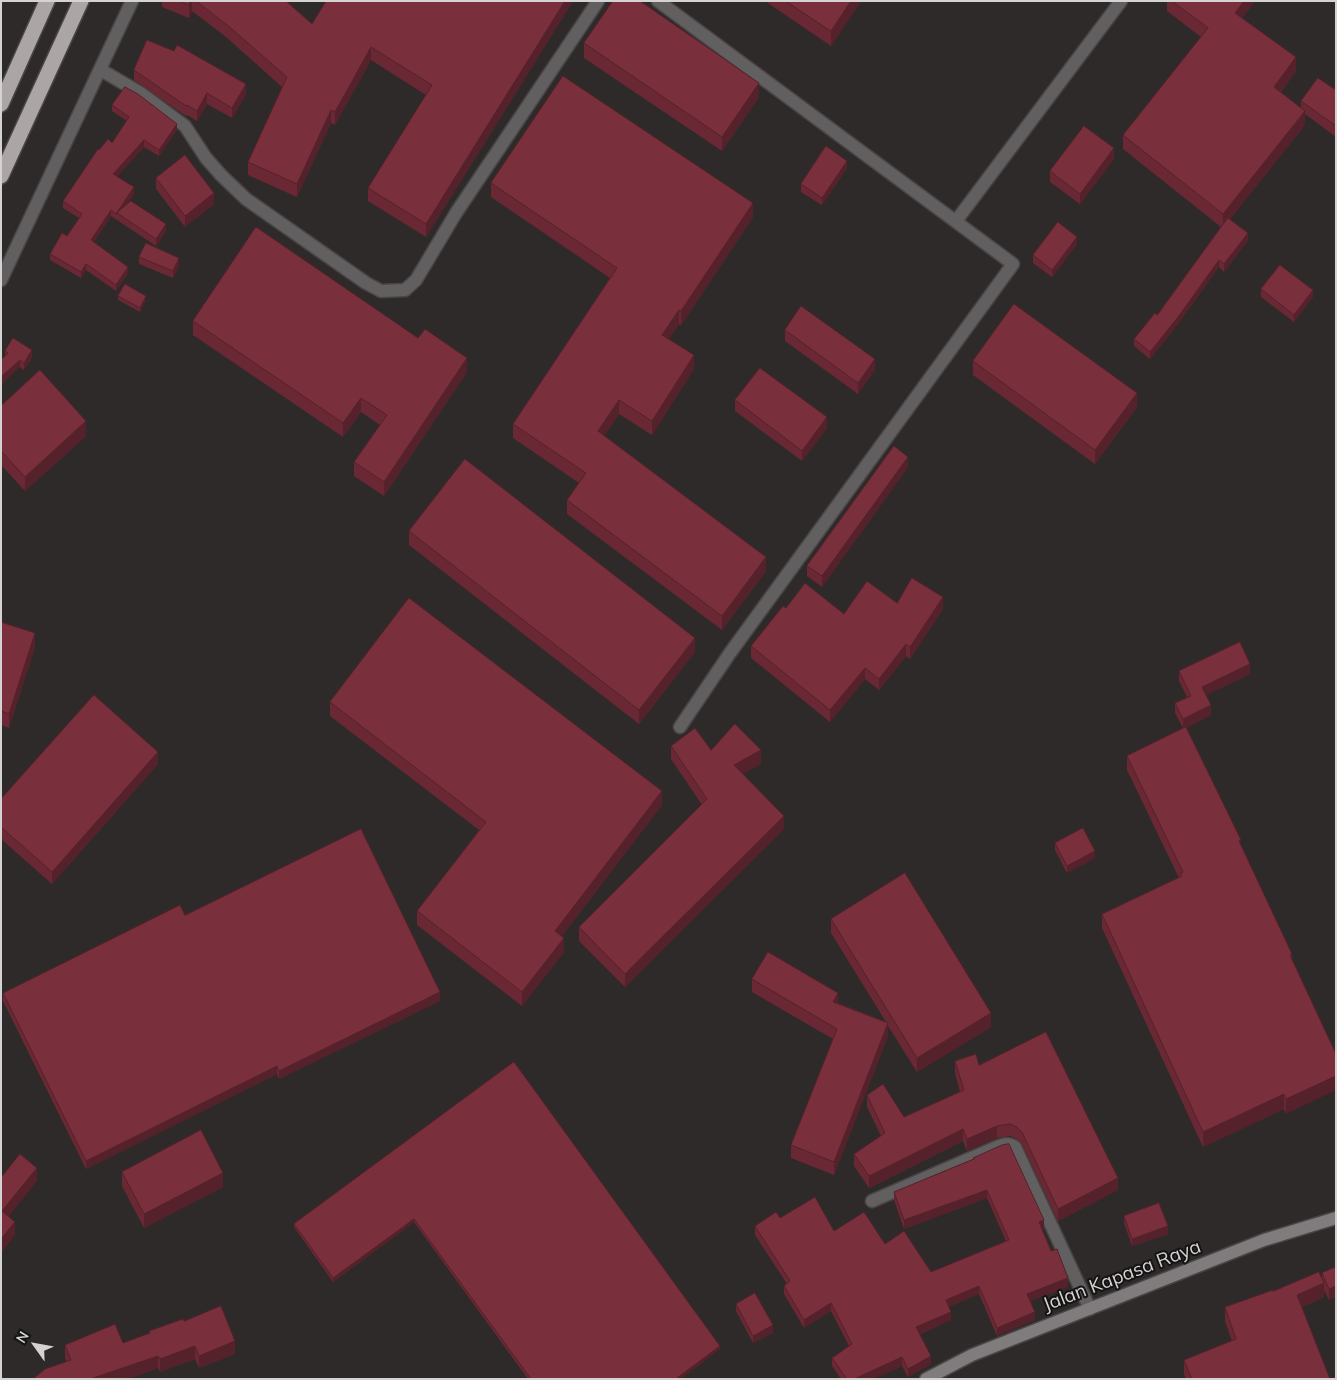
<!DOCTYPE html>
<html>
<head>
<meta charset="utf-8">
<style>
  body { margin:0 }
  #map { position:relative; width:1337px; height:1380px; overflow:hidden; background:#2f2a2a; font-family:Mulish,sans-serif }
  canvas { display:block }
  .frame { position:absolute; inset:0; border:2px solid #d5d2d2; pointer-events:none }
  .north { position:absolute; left:10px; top:1320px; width:50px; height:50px; -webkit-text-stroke:4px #151313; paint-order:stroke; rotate:302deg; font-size:14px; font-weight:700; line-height:20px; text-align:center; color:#d5d2d2 }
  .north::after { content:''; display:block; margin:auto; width:18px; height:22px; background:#d5d2d2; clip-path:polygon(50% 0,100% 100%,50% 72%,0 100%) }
</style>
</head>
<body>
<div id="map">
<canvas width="1337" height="1380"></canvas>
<div class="frame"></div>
<div class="north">N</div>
</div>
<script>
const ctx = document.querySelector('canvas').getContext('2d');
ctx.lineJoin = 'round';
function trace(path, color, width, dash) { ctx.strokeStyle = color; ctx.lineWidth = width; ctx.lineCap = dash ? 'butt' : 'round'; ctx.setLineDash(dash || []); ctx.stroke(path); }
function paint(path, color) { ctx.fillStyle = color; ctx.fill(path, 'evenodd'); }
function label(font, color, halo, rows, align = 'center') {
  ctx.font = font + ' Mulish,sans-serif'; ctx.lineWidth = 4; ctx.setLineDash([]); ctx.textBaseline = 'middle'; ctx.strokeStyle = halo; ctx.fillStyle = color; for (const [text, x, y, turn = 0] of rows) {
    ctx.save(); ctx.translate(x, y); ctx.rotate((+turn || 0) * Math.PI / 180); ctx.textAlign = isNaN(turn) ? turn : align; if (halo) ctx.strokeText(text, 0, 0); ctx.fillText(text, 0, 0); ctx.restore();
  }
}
const minor = new Path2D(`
  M658,1l355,263 -283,389 -50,74
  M101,70l41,24 43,32 21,32 15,17 25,24 120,84 15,8 24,-1 11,-10 40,-67 142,-212
  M956,221l165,-220
  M872,1201l127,-55c6,-2 10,-3 16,1l75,162`);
const tertiary = new Path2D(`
  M1,280l131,-279`);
const secondary = new Path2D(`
  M926,1379l46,-24 292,-115 72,-22`);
const motorway = new Path2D(`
  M1,104l46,-103
  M1,176l80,-175`);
trace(minor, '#4a4545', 15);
trace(tertiary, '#4a4545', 15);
trace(secondary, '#4a4545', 15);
trace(motorway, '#4a4545', 18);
trace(minor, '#615f5f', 12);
trace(tertiary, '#615f5f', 12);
trace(secondary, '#807b7c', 12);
trace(motorway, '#aca5a6', 15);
paint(new Path2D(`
  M162,1h124l26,23 261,-23 -147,236 -58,-36v-13l58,-93 -55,-35 -36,65 -4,-2 -34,74 -49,-22v-13l34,-75 -56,-50 -34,-26 -3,7 -27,-11z
  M765,1h96l-30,45z
  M1167,1h88l-13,17 54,53 -15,21 20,17v-8l35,-11v47l-31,-23v11l-75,94 18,21 -24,32 -5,-5 -41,57 -28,35 -16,-13v-7l23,-24 64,-88 -98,-78v-14l78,-98 -34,-26z
  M584,43l175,54 -37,54 -138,-93z
  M134,70l112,25 -14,23 -25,-14 -10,17 -10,-6 -1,1 -52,-36z
  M112,105l65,25 -18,26 -15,-9 -28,30 18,17 -8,11 40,26 -10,15 -45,-30 -17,26 34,31 -12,18 -30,-21 -5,8 -31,-18v-6l17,-18 12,-18 -16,-10v-7l49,-58 15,-22 -15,-10z
  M1114,159l-34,45 -30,-22v-11z
  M847,168l-25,37 -21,-13v-8z
  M156,178l58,26 -29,23 -29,-38z
  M491,183l262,34 -72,108 -2,-1 -10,15 25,30 -42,66 -33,-21 -15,22 162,135 -44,59 -155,-116v-14l12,-17 -66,-45v-14l97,-146 -119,-81z
  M1077,244l-25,33 -19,-14v-8z
  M139,257l40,8 -6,13 -34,-14z
  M1261,289l52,8 -19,25 -33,-25z
  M118,296l28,3 -6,13 -22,-12z
  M193,321l274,51 -83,124 -30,-20v-14l26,-37 -19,-13 -18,25 -150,-102z
  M785,330l90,40 -17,24 -73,-53z
  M5,351l27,7 -8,12 -19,-14z
  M973,361l164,46 -42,57 -122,-89z
  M735,400l92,28 -25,33 -67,-50z
  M1,406l85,30 -61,55 -24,-26z
  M908,467l-86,120 -15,-11v-10z
  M409,531l286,121 -56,72 -230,-179z
  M897,603l46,6 -33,50 -4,-3 -27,34 -14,-11 -35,43 -79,-64v-12l35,-38 58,6z
  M1,622l34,25 -26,81 -8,-3z
  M1179,671l71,3 -44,21 5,20 -25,13 106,226 -6,160 -2,-5 -81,38 -101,-219v-14l77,-36 -52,-108v-14l56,-28 -8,-15v-10l12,-6 -8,-16z
  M330,702l332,103 -100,131 2,16 -42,54 -105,-81v-14l62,-81 -149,-114z
  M671,746l40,4 50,14 -19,10 42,55 -159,158 -46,-46v-14l123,-122 -31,-46z
  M158,764l-106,120 -51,-45v-40z
  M1055,843l40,15 -28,15 -12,-23z
  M185,915l255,86 -161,78 -2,-5 -191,95 -83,-168v-8z
  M831,919l160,108 -74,45 -29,-46v10l-54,139 -43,-17v-13l42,-106 -81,-47v-13l86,24 48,19 -55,-89z
  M955,1061l24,4 139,125 -60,31 -36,-77 -5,-5 -7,-3 -13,2 -30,13 -4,-10 -94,47 -15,-22v-12l27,-18 -14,-29v-12l37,22 56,-25 -5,-19z
  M514,1062l206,287 -40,30h-152l-114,-157 -81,60 -39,-55v-3z
  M973,1158l71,70 -2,1 26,58 -38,14 5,19 -38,16 -18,-42 -31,13 3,13 -31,14 11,30 -23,13 -6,-11 -29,13h-32l-9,-13v-8l17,-12 -18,-35 -27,17 -20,-34v-8l3,-2 -32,-49v-9l25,-8 105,26 46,28 75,-31 -19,-43 -83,31 -10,-29v-8l79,-33z
  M122,1172l101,15 -79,41 -22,-42z
  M1124,1216l44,18 -36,12 -8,-23z
  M1336,1267l-7,33 -5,-10v7l-22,10 28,72h-144l-2,-5v-14l48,-19 -7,-20v-14l48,-16 49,-13v-5z
  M736,1304l37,29 -20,10 -17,-32z
  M184,1321l51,33 -36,14 -4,-9 -35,13 -2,-4 -30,11h-95l34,-17 -2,-4v-13l58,-2 26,-9v-3z`), '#692834');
paint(new Path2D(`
  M190,1h2v10l-3,7v-13z
  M565,1h8l-147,236v-13z
  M851,1h10l-30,45v-15z
  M1244,1h11l-20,26v-14z
  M371,47v13l-36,65v-13z
  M1296,57v14l-22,30v-14z
  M759,83v14l-37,54v-14z
  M246,84v11l-14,23v-10z
  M207,93v11l-10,17v-10z
  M331,110v13l-34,74v-13z
  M1305,111v14l-82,103v-14z
  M177,124v6l-18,26v-6z
  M144,140v7l-31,34v-7z
  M1114,148v11l-34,45v-10z
  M847,161v7l-25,37v-7z
  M134,187v7l-14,21 -3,-2z
  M214,193v11l-29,23v-11z
  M753,203v14l-72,108v-14z
  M111,210v6l-20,31v-7z
  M166,224v7l-10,15v-7z
  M1248,233v7l-24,32v-8z
  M1077,237v7l-25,33v-7z
  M179,258v7l-6,13v-7z
  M1219,260v7l-41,57 -28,35v-7z
  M86,264v6l-5,8v-6z
  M128,267v6l-12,18v-6z
  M1313,290v7l-19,25v-7z
  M146,296v3l-6,13v-4z
  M679,310v14l-17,25v-14z
  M32,350v8l-8,12v-7z
  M694,355v14l-42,66v-14z
  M467,358v14l-83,124v-14z
  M875,359v11l-17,24v-11z
  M20,360v7l-19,18v-8z
  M1137,393v14l-42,57v-14z
  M361,398v14l-18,25v-14z
  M619,400v14l-21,32v-15z
  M827,417v11l-25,33v-10z
  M86,421v15l-61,55v-14z
  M908,457v10l-86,120v-11z
  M766,557v14l-44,59v-14z
  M943,597v12l-33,50v-12z
  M35,633v14l-26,81v-14z
  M695,638v14l-56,72v-14z
  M906,644v12l-27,34v-11z
  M1250,664v10l-48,23v-10z
  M865,668v11l-35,43v-12z
  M1211,705v10l-28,14v-10z
  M761,750v14l-27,15v-14z
  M158,752v12l-106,120v-12z
  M662,791v14l-107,140v-14z
  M784,816v13l-159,158v-13z
  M1095,851v7l-28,15v-7z
  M564,938v14l-42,54v-14z
  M440,992v9l-161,78v-8z
  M838,993v14l-5,-5z
  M991,1013v14l-74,45v-14z
  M888,1023v13l-54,139v-13z
  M277,1066v8l-191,95v-8z
  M1336,1076v14l-50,24v-15z
  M1284,1094v15l-81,38v-15z
  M997,1126v12l-30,13v-12z
  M963,1129v12l-94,47v-12z
  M37,1168v13l-35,44v-14z
  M223,1173v14l-79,41v-14z
  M1118,1178v12l-60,31v-12z
  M987,1190v8l-83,31v-9z
  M414,1219v3l-81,60v-4z
  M1044,1220v8l-5,2v-8z
  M15,1222v13l-14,18v-14z
  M1168,1226v8l-36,12v-7z
  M1068,1278v9l-41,15v-8z
  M1324,1283v14l-27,12v-14z
  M979,1286v8l-33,14v-8z
  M1336,1286v11l-7,3v-11z
  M831,1303v8l-27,17v-8z
  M951,1312v8l-35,15v-8z
  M1035,1312v8l-38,16v-8z
  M773,1325v8l-20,10v-7z
  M235,1341v13l-36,14v-12z
  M195,1346v13l-35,13v-13z
  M720,1346v3l-40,30h-3v-1z
  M158,1356v12l-30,11h-38z
  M931,1356v8l-23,13v-8z
  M902,1357v9l-29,13h-19z`), '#55212b');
const building = new Path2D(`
  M180,1h10l-1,4z
  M196,1h90l26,23 14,-23h239l-139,223 -58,-36 64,-103 -61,-38 -36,65 -4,-2 -34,74 -49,-22 39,-85 -61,-53z
  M613,1h27l119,82 -37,54 -138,-94z
  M786,1h65l-20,30z
  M1172,1h72l-9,12 61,44 -22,30 31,24 -82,103 -100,-79 85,-107z
  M147,40l27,11 3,-6 69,39 -14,24 -25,-15 -10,18 -10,-6 -1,1 -52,-36z
  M563,76l190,127 -72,108 -2,-1 -17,25 32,20 -42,66 -33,-21 -21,31 168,126 -44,59 -155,-116 19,-27 -73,-49 104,-156 -126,-85z
  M1318,78l18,12v36l-35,-25z
  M125,87l13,7 39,30 -18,26 -15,-10 -31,34 21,13 -18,27 -5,-4 -20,30 37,27 -12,18 -30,-21 -5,8 -31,-18 12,-21 5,3 15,-22 -19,-13 35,-52 1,1 9,-11 4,4 17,-26 -17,-12z
  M1084,126l30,22 -34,46 -30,-23z
  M826,146l21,15 -25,37 -21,-14z
  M185,155l29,38 -29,23 -29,-38z
  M131,201l35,23 -10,15 -39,-26z
  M1228,218l20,15 -24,31 -5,-4 -41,57 -28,35 -16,-13 21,-26 2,2z
  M1058,222l19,15 -25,33 -19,-15z
  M256,227l162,111 7,-9 42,29 -83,124 -30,-20 33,-47 -26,-17 -18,25 -150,-102z
  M146,243l33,15 -6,13 -34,-14z
  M1280,265l33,25 -19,25 -33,-26z
  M125,284l21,12 -6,12 -22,-12z
  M1014,304l123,89 -42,57 -122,-89z
  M801,306l74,53 -17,24 -73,-53z
  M13,338l19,12 -8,13 -4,-3 -19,17v-17l7,-7 -3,-2z
  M760,368l67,49 -25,34 -67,-51z
  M40,370l46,51 -61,56 -24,-26v-45z
  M894,446l14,11 -86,119 -15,-10z
  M465,459l230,179 -56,72 -230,-179z
  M912,578l31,19 -33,50 -4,-3 -27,35 -14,-11 -35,42 -79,-64 32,-40 3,2 19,-25 39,31 23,-33 30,22z
  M409,598l253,193 -107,140 9,7 -42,54 -105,-81 69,-89 -156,-120z
  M1,622l34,11 -26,81 -8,-3z
  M1240,642l10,22 -48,23 9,18 -28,14 -8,-16 16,-7 -12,-25z
  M94,695l64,57 -106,120 -51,-45v-28z
  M735,724l26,26 -27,15 50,51 -159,158 -46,-47 128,-128 -36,-53 24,-18 16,22z
  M1186,727l55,113 -2,1 53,113 -2,1 46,99v22l-50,23 -2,-5 -81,38 -101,-218 80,-38 -2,-3 3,-1 -56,-116z
  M1083,828l12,23 -28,15 -12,-23z
  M361,829l79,163 -161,79 -2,-5 -191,95 -83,-168 177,-88 5,10z
  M905,873l86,140 -74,45 -86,-139z
  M768,952l70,41 -5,9 55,21 -54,139 -43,-17 46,-116 -85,-50z
  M1046,1032l72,146 -60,31 -36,-77 -5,-5 -7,-3 -13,2 -30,13 -4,-10 -94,47 -15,-22 31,-21 -18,-38 16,-11 21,33 60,-27 -9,-29 21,-7 3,11z
  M514,1062l206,284 -43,32v1h-146l-117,-160 -81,59 -39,-54z
  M201,1130l22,43 -79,41 -22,-42z
  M1009,1144l35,76 -5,2 12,29 6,-2 11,29 -41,16 8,18 -38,16 -18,-42 -33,14 5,12 -35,15 15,29 -23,13 -6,-12 -48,22h-7l-15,-21 20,-14 -21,-41 -27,17 -20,-34 6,-5 -35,-55 21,-14 4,6 35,-21 19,34 30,-19 21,32 19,-13 27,41 78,-32 -22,-50 -83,30 -10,-28 80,-33 -1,-1 29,-13z
  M20,1154l17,14 -35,43 13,11 -14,17v-61z
  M1159,1203l9,23 -36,13 -8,-23z
  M1336,1267v19l-7,3 -7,-16z
  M1319,1272l5,11 -27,12 33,84h-138l-8,-19 52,-21 -11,-32 48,-17v1z
  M755,1293l18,32 -20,11 -17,-32z
  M221,1306l14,35 -36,15 -4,-10 -35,13 -2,-3 -68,23h-57l12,-10 26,-9 -6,-15 50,-21 8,19 27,-10 -1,-2 34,-12 1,2z`);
paint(building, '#7a2f3d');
trace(building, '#55212b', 1);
label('19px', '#d5d2d2', '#151313', [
  ["Jalan Kapasa Raya",1122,1276,-21]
]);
</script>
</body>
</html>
